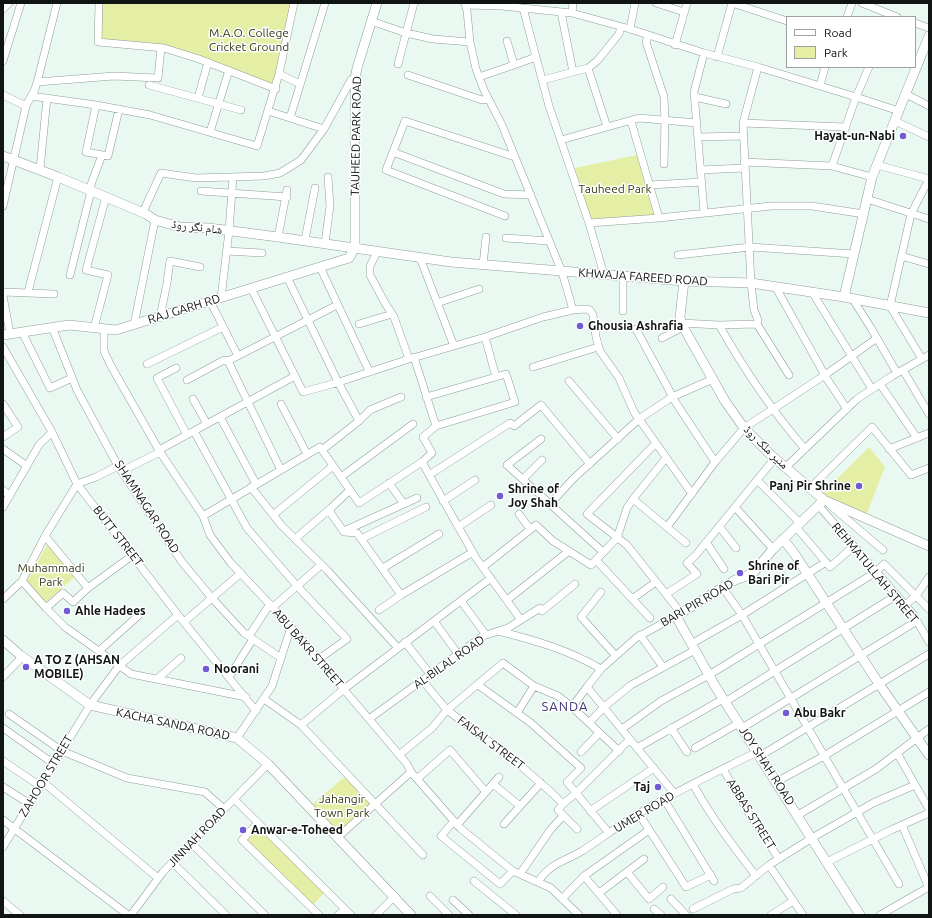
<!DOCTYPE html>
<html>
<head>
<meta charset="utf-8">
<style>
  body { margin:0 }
  #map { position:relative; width:932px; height:918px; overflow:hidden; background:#e9f9f1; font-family:Ubuntu,sans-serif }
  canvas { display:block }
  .frame { position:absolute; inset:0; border:4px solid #101513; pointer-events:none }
  .legend { position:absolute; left:786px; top:16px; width:130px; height:52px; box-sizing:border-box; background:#fff; border:1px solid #9fa1a1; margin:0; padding:5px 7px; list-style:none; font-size:12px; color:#101513 }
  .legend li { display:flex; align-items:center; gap:8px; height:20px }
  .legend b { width:20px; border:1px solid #9fa1a1 }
</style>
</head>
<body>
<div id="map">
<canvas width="932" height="918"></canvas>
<div class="frame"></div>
<ul class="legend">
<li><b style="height:5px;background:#fff"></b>Road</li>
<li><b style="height:11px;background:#e4eea5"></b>Park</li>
</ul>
</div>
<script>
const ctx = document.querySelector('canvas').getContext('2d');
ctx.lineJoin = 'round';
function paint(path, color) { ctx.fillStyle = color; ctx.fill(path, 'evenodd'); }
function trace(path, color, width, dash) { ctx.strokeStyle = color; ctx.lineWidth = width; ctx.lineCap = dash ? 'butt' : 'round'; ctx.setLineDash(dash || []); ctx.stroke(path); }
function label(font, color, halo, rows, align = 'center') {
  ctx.font = font + ' Ubuntu,"Noto Naskh Arabic",sans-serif'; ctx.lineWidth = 3; ctx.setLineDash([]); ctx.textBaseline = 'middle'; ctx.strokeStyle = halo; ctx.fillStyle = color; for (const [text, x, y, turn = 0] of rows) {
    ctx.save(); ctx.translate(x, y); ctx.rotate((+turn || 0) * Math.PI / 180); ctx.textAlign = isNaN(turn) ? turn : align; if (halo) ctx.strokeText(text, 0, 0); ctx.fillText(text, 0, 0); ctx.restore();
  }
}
paint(new Path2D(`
  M101,3h193l-18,86 -115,-41 -63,-6z
  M637,155l17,60 -63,5 -16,-52z
  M869,447l16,20 -20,51 -45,-22z
  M48,543l28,33 -30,26 -19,-21z
  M348,774l26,30 -36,33 -29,-30z
  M258,823l68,68 -15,16 -69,-67z`), '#e4eea5');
const street = new Path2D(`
  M99,3l-1,39 66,6 35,11 77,30
  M656,3l28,9
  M732,3l55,18
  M862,3l35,14
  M466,5l36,1 70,7 58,16 74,24 54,14 98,30 43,14
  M523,8l26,98 40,117 15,52
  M3,9l6,-6
  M561,12l12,60
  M572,13l1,-10
  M847,17l5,-14
  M371,21l35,12 27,6 37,3
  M915,23l14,5
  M630,29l5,-26
  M648,35l-2,7 18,55 1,23 -1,44
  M507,41l7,24 22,-8
  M675,45l12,-42
  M704,53l-10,39 10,120
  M717,57l15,-54
  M3,61l18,-58
  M398,64l16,-61
  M758,67l-15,56 8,160 3,27 4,10 -1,4 32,51
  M588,68l19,59
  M279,74l21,10
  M408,75l74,25 6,-1
  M479,77l35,-12
  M543,80l45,-12 9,-7 22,-27 2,-7
  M37,82l77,-6 44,2 3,-30
  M149,85l92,25
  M820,86l5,-19
  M906,94l23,12
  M3,95l23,11
  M31,96l65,9 54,10 107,31 22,-72 15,-71
  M695,97l31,7
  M198,98l10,-36
  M96,105l-10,47 22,4 11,-47
  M268,111l22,7 35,-115
  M290,118l34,11
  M631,121l28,97
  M895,121l34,16
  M743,123l103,4
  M210,132l19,-62
  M698,137l45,-1
  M561,140l78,-22 58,5
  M393,152l111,42 27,1
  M744,162l88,4 40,11
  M877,165l52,14
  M832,166l24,-69 13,-30
  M40,169l7,-71
  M701,170l43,-2
  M650,185l52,-3
  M89,190l13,-35
  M201,191l86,6
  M867,199l62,20
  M3,206l23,-100 9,-17 3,-10 19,-76
  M143,212l18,-39 35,5 68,-2 16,-3 21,-13 23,-31 27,-49 4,-1
  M505,216l-119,-46 19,-49 110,36
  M589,223l70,-5 112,-12h41l52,8
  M278,237l9,-47
  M506,238l43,3
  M305,240l10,-52
  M325,243l5,-37 -2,-29
  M227,251l35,2
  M377,252l-7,14v9l15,28 9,14 15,42
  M678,255l72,-8 104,7
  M901,256l28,8
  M420,258l34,88
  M483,265l3,-28
  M320,267l49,104
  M70,275l21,-84
  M623,276v35
  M287,277l51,105 21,39
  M775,286l52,93 20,30
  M251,288l52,104 33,-9 73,-24 76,-22 58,-20 30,-7 -11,-38 -60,-147 -18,-35 -8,-21 -6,-27 -3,-31 -2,-8
  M3,292l51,2
  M28,292l30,-115
  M812,292l60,97
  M3,296l7,37
  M221,298l8,-67 4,-54
  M852,298l19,30 26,45
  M210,301l28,55
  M437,303l42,-14
  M573,310l13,-1 4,1 3,5 3,22 4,14 19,27 15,34 58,82
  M160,317l7,-34 3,-22 30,6
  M681,323l38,2 38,-1
  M359,324l33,-10
  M134,325l21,-105
  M719,325c25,44 53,86 86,124
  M52,327l25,63 41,76 64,96 30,36 32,35 37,25
  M94,328l14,-53 -22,-5 20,-73
  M104,329v22l7,15 49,86 43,64 7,19 20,27 61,65 116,137 4,8 49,56 53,43 38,17 28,27
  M636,329l40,74 39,59
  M22,332l28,56 22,-10
  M485,337l11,40
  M662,338l21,-11
  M3,347l49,85 25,52 101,131 78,96
  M414,357l22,69 79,-24 -9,-28 -80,23
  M922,359l-32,-53 21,-92 18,-35
  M228,361l53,109
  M147,364l76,-37
  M533,367l65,-20
  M176,368l-19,10 30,57
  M903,370l26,44
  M187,380l37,-20 4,1 109,-56
  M569,381l49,58
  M880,384l37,54
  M193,399l14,25
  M3,404l15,23 -15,10
  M281,404l26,50
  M220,417l36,67
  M194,431l53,97 50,58 50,53 -28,20
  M541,439l-34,26 96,87
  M656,443l-69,71 40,31 54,68
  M3,449l24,17
  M889,449l40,-16
  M159,450l136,-74
  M322,450l37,-29 11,-11 31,-13
  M666,458l-33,41 53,44
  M422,462l25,45 29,51 45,62
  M786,467l71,-68 35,-23 37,-21
  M122,471l38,-19
  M429,475l81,-52 4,3 27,-21 49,59
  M341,477l72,-53
  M523,479l19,-19
  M757,480l43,43
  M389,483l15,21
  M251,487l31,39 45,44 71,78
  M810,488l62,-61 39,48 18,-7
  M3,490l7,6
  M350,490l-19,18 -1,4 14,20 13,1 44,62
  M443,501l32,-21
  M550,504l24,-26 65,-59 33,-22 41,-18
  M818,505l95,109 16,28
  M830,505l53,45
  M3,507l36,-62 13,-13
  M735,507l38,42
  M519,514l11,15
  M273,515l60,-49
  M203,516l117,-69 39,56 63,-41 10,-9 -9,-16 13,-11
  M719,526l17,22
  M458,527l33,-22
  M667,527l48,-65 29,-34 81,-53 52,-37
  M796,527l34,40 23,-20
  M344,531l73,-33
  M45,536l43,52
  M295,539l36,-31
  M361,539l65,-32
  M706,542l18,27
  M596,560l54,58
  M483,567l53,-42 17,16 38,24 26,-27 10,-30 6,-9
  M383,568l56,-34
  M22,581l24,27 19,19 66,47 115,23
  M723,588l19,27 157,269
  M601,592l-20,25 34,38
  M666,594l31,-20 -10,-11 8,-7 80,-98
  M3,599l19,-18 23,-45 32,-52 19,-7 22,-11
  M632,599l24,-17
  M507,600l62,-49
  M461,601l25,34
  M905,605l11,-9 13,-19
  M273,607l48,-42
  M46,608l17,-15 10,9 15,-14 45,-33
  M379,610l22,-15 72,-43
  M434,621l24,33
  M184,622l57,-49
  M498,631c36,9 71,19 103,38
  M640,635l23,32
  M249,636l21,-32
  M405,642l25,32
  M691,644l51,-29 84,-53
  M99,651l39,-35
  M3,677l19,-20
  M229,677l24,-38
  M157,679l24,-21
  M422,680l25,30 67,50 38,33 11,11
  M478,685l53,38 50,45 -14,14 42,51
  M264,699l37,26 122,130
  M725,702l172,-107
  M572,707l15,-20
  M517,713l17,-27
  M9,714l53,37 65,27 78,14 19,17
  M369,719l114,-83 25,-8 32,-20 2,3 33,-27
  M589,723l15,-16 27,-22 64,-35
  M301,725l43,-36 147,-111
  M3,728l51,36
  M671,728l16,24
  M742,728l175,-107
  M622,729l39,-28 48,-26 167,-103 8,-8 45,45
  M237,738l35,-52 19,-59
  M637,748l86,-49
  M695,748l44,-25
  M581,752l18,-19
  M897,753l32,56
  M399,755l33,-27 15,-18 56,-47 31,23 24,10 14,11 47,44
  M760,756l169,-102
  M3,761l37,25
  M723,769l27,46 29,44
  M417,779l33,-29 36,42
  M43,782l115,96
  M776,782l48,-26 105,-64
  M493,784l27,22
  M693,784c18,33 40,62 63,92
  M3,787l27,17
  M674,793l-87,-106 14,-18 35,-31 40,-22
  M234,799l117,116
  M664,799l50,82
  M590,811l64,-43
  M639,814l47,73 25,-12
  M798,815l78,-46 53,-40
  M3,820l125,95
  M454,821l-13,15 59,48 13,-13
  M258,823l-16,17 77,75
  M504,824l37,-41
  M457,825l42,-48
  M902,825l27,63
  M577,829l-19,-19 5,-6 13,-11 54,-54
  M338,837l73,-65
  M191,843l74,72
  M3,847l87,-142 29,-39 59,-51
  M172,862l54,53
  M827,862l64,-32 38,-17
  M769,865l34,50
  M627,872l22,27 14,-12
  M520,874l31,-45 12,-13
  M584,876l33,39
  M474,881l42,34
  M538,882c12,-19 26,-20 44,-31 20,-13 40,-28 61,-40 37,-22 76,-40 114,-59
  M599,893l45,-34
  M430,896l19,19
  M562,899l22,-23 65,-46
  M671,899l15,16
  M453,900l16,15
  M3,901l17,14
  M654,909l7,6
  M693,909l40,-20 8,-1 28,-23 43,-27 61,-35 42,-18
  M131,915l32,-43 105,-108
  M338,915l7,-6
  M376,915l19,-19
  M771,915l22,-14
  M880,915l49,-28`);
const secondary = new Path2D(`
  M3,156l55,21 88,37 9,6 25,7 29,1 69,9 173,25 233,19 67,2 93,14 85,16
  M355,247v-168l2,-11 20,-65
  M684,281l-4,36 1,6 44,78 19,27 28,28 52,44 105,46
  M844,297l28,-120 57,-141
  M3,335l66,-10 47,5 233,-72 6,-11
  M824,500l-51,49 -19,23 -10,5 -9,3 -59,36 39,70 145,229
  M783,539l11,14 85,131 50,71
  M3,640l17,15 70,50 147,33 31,26 143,151`);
trace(street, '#8f9e96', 8);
trace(secondary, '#8f9e96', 10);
trace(street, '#fff', 7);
trace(secondary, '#fff', 9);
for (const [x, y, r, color] of [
  [903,136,4,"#715ad4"],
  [580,326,4,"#715ad4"],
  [859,486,4,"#715ad4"],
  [500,496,4,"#715ad4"],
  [740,573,4,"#715ad4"],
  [67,611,4,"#715ad4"],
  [26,667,4,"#715ad4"],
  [206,669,4,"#715ad4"],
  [786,713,4,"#715ad4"],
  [658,787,4,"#715ad4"],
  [243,830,4,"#715ad4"]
]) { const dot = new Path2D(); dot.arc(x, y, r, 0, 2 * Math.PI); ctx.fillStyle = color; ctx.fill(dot); trace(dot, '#fff', 1.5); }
label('12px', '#363a18', '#fff', [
  ["M.A.O. College",249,33],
  ["Cricket Ground",249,47],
  ["Tauheed Park",615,189],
  ["Muhammadi",51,568],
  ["Park",51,582],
  ["Jahangir",342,799],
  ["Town Park",342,813]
]);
label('12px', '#101513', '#fff', [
  ["TAUHEED PARK ROAD",356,136,-89],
  ["شام نگر روڈ",197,227,7],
  ["KHWAJA FAREED ROAD",643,277,4],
  ["RAJ GARH RD",184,309,-17],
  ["منیر ملک روڈ",766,447,44],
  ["SHAMNAGAR ROAD",147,507,57],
  ["BUTT STREET",118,536,52],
  ["REHMATULLAH STREET",875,573,50],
  ["BARI PIR ROAD",697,603,-30],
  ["ABU BAKR STREET",308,648,49],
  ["AL-BILAL ROAD",449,662,-35],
  ["KACHA SANDA ROAD",173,724,12],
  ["FAISAL STREET",491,743,37],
  ["JOY SHAH ROAD",767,766,57],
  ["ZAHOOR STREET",46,776,-59],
  ["UMER ROAD",644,812,-31],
  ["ABBAS STREET",751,814,58],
  ["JINNAH ROAD",197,837,-46]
]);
label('bold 12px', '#101513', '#fff', [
  ["Hayat-un-Nabi",895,136,"right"],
  ["Ghousia Ashrafia",588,326],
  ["Panj Pir Shrine",851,486,"right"],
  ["Shrine of",508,489],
  ["Joy Shah",508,503],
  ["Shrine of",748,566],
  ["Bari Pir",748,580],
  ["Ahle Hadees",75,611],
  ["A TO Z (AHSAN",34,660],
  ["MOBILE)",34,674],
  ["Noorani",214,669],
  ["Abu Bakr",794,713],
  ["Taj",650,787,"right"],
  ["Anwar-e-Toheed",251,830]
], 'left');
ctx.letterSpacing = '1px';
label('13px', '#413874', '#fff', [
  ["SANDA",565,707]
]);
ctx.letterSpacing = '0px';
</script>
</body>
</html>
